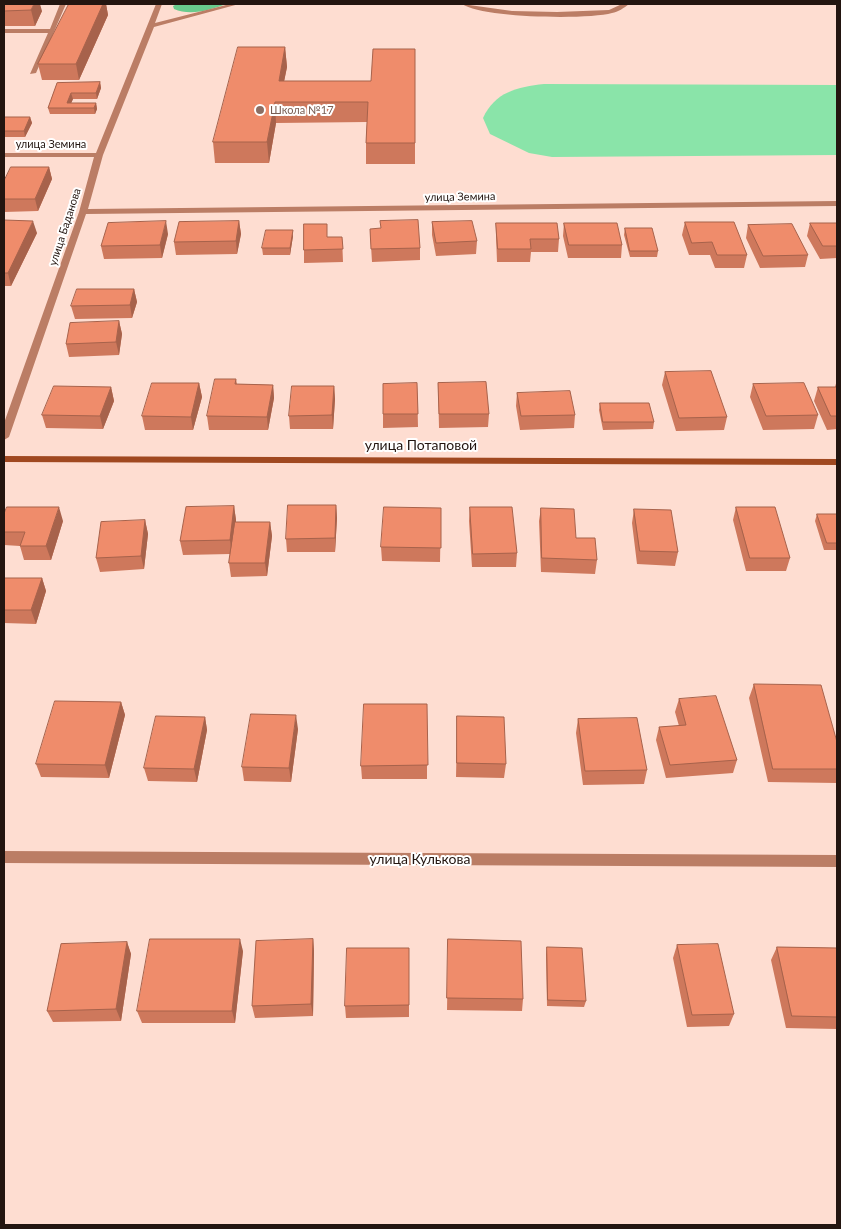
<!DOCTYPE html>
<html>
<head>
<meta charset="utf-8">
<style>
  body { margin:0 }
  #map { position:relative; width:841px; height:1229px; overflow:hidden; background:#feddd1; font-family:Lato,sans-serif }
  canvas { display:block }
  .frame { position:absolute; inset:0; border:5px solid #231510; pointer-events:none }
</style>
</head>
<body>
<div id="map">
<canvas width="841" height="1229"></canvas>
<div class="frame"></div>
</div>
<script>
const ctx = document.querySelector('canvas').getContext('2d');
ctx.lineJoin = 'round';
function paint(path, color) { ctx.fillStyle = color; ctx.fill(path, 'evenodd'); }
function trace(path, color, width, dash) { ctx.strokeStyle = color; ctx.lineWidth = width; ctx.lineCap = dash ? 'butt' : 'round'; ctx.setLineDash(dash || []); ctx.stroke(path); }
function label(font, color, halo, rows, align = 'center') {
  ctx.font = font + ' Lato,sans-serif'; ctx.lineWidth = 4; ctx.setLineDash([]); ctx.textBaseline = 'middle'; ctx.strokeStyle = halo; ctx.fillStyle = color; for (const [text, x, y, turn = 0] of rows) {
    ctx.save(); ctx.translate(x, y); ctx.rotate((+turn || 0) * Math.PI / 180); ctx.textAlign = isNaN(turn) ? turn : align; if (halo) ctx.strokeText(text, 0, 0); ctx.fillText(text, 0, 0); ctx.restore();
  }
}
paint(new Path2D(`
  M544,84l293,1v70l-285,2 -23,-4 -39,-19 -7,-16c12,-26 34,-31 61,-34z`), '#8ae4a9');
paint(new Path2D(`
  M177,4h49c-15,6 -36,12 -52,5l-1,-3z`), '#69cb8d');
paint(new Path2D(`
  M60,4h6l-30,69 -6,1 18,-41h-44v-4h46z`), '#bb7d65');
paint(new Path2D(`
  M156,4h6l-7,19 75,-19h9l-85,23 -51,128 -15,54 749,-8v5l-751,8 -77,223 -5,3v-17l75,-211 15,-55h-90v-4h92z
  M462,4l50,7 45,1 52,-2 13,-6h7c-5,4 -11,8 -17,9 -25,7 -130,5 -150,-9z
  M4,851l833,4v12l-833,-4z`), '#bb7d65');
paint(new Path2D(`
  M4,456l833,3v6l-833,-3z`), '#a04820');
paint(new Path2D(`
  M4,4l38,7 -7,15h-31z
  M69,4h37l2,11 -29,65h-37l-4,-16z
  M285,47l2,20 -3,14h87l44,-32v115h-49v-21l1,-21 -91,1 -7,40h-54l-2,-21z
  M100,82l1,6 -4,11h-24l-2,4h25l1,6 -2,5h-45l-2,-6 9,-25z
  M4,117h26l2,6 -7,14h-21z
  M49,167l3,12 -14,32 -34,1v-31z
  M4,220l33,13 -26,53h-7z
  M239,221l2,13 -4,20 -61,1 -2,-13z
  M432,222l45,19 -1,13 -40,2 -4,-21z
  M685,222l62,33 -3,13h-29l-5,-13h-21l-7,-20z
  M496,223l63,16 -1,13h-27l-1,10h-33l-1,-27z
  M564,223l58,22 -1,13h-53l-5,-22z
  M810,223h27v35l-17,1 -13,-23z
  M748,225l60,30 -3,12 -45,1 -14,-30z
  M625,228l33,23 -1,6h-27l-6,-22z
  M370,229l50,19v12l-48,2z
  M168,234l-6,24 -58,1 -3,-13z
  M293,236l-3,19h-27l-1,-7z
  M328,237h14l1,25 -39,1v-13z
  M134,289l3,13 -5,16 -57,1 -4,-13z
  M119,321l3,13 -3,21 -50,2 -3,-13z
  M665,372l62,45 -3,13 -48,1 -14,-46z
  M236,379l1,5 36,1 1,13 -6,32h-59l-2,-14z
  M837,380v49l-10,1 -13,-29 4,-14h17z
  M199,383l3,14 -9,33h-48l-3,-14z
  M417,383l1,44 -35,1v-14z
  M438,383l51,31 -1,13 -49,1z
  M753,384l65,31 -4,14 -51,1 -13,-33z
  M334,386l1,13 -2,30h-43l-1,-13z
  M111,387l3,14 -11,28 -57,-1 -4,-13z
  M517,393l58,22 -1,13 -54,2 -4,-24z
  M600,403l54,19 -1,7 -50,1 -4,-20z
  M336,505l1,13 -2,34h-48l-1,-13z
  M234,506l2,14v2h34l2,14 -5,40 -36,1 -2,-14 1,-9 -47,1 -3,-14z
  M470,507l47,46 -1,14h-44l-3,-46z
  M736,507l54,51 -4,13h-40l-13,-51z
  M441,508l-1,54 -58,-1 -1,-14z
  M541,508l35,30 21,22 -2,14 -54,-2 -2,-51z
  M634,509l44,43 -3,14 -38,-2 -5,-41z
  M4,514l59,7 -12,39h-27l-4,-14 -16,-1z
  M817,514h20v36h-13l-9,-29z
  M145,520l3,14 -4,35 -44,3 -4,-14z
  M4,578h38l4,13 -10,33 -32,-1z
  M754,684l83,58v41l-69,-1 -19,-84z
  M679,699l58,61 -4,13 -67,5 -10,-38 3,-13 20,-1 -4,-14z
  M121,702l4,13 -16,63 -68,-1 -5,-13z
  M427,704v75h-65l-1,-13z
  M205,717l2,13 -10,52 -49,-1 -4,-13z
  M578,719l69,51 -3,14 -61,1 -7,-52z
  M298,729l-7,53 -47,-1 -2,-14z
  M457,730l49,34 -2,14 -48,-1z
  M313,939l1,12 -1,65 -58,2 -3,-12z
  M127,942l4,12 -10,67 -68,1 -6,-11z
  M677,945l57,69 -5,12 -42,1 -14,-69z
  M547,947l39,54 -2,6 -37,-1 -1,-52z
  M777,947l60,1v81l-51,-1 -15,-68z
  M409,948v69l-63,1 -1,-12z
  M243,951l-8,72h-93l-5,-12z
  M448,952l75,47 -1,12 -75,-1z`), '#ce785c');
paint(new Path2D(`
  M34,4h6l2,7 -7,15 -4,-16z
  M103,4h3l2,11 -29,65 -3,-16z
  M285,47l2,20 -7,35 -1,-21z
  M100,82l1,6 -4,11 -1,-6z
  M71,93l2,6 -4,9 -2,-5z
  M275,102l1,21 -7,40 -2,-21z
  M96,103l1,6 -2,5 -1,-6z
  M30,117l2,6 -7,14 -1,-6z
  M49,167l3,12 -14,32 -3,-12z
  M33,221l4,12 -26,53 -3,-13z
  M166,221l2,13 -6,24 -2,-13z
  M239,221l2,13 -4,20 -1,-13z
  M293,230v6l-3,19v-7z
  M134,289l3,13 -5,16 -2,-13z
  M119,321l3,13 -3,21 -3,-13z
  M199,383l3,14 -9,33 -2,-13z
  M273,385l1,13 -6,32 -1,-13z
  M334,386l1,13 -2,30 -1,-14z
  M111,387l3,14 -11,28 -3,-13z
  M336,505l1,13 -2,34v-14z
  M234,506l2,14 -4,34 -2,-14z
  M59,507l4,14 -12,39 -5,-14z
  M145,520l3,14 -4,35 -3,-13z
  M270,522l2,14 -5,40 -2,-13z
  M42,578l4,13 -10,33 -5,-14z
  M121,702l4,13 -16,63 -4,-13z
  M296,715l2,14 -7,53 -2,-14z
  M205,717l2,13 -10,52 -3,-13z
  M240,939l3,12 -8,72 -3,-12z
  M313,939l1,12 -1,65 -2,-12z
  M127,942l4,12 -10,67 -5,-12z`), '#a7624b');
const building = new Path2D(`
  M4,4h30l-3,6 -27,1z
  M69,4h34l-27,60h-38z
  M238,47h47l-6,34h92l2,-32h42v94h-49l2,-41h-93l-8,40h-54z
  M100,82l-4,11h-25l-4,10h29l-2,5h-46l9,-25z
  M4,117h26l-6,14h-20z
  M11,167h38l-14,32h-31v-18z
  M4,220l29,1 -25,52h-4z
  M418,220l2,28 -49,1 -1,-20 11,-1 -1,-7z
  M166,221l-6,24 -59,1 7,-23z
  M239,221l-3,20 -62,1 5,-20z
  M472,221l5,20 -41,2 -4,-21z
  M685,222h49l13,33h-30l-5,-13 -20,1z
  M496,223h61l2,16h-29l1,10h-33z
  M564,223h53l5,22h-53z
  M810,223h27v23h-14z
  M304,224h23v13h15l1,12 -39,1z
  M792,224l16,31 -45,1 -15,-31z
  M625,228h27l6,23h-28z
  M266,230h27l-3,18h-28z
  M77,289h57l-4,16 -59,1z
  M119,321l-3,21 -50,2 4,-21z
  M711,371l16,46 -48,1 -14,-46z
  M215,379h21l-1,5 38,1 -6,32 -60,-1z
  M486,382l3,32h-50l-1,-31z
  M152,383h47l-8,34 -49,-1z
  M417,383l1,31h-35v-30z
  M804,383l14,32 -52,1 -13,-32z
  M54,386l57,1 -11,29 -58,-1z
  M292,386h42l-2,29 -43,1z
  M818,387h19v29h-6z
  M570,391l5,24 -54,1 -4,-23z
  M600,403h49l5,19h-51z
  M288,505h48l-1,33 -49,1z
  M234,506l-4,34 -50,1 6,-34z
  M7,507h52l-13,39h-26l5,-14h-21v-18z
  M384,507l57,1v40l-60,-1z
  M470,507h42l5,46 -44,1z
  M736,507h39l15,51h-40z
  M541,508l33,1 2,29h19l2,22 -55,-2z
  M634,509l37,1 7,42 -38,-1z
  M817,514h20v29h-10z
  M145,520l-4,36 -45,2 5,-36z
  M235,522h35l-5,41h-36z
  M4,578h38l-11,32h-27z
  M754,684l67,1 16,57v27h-64z
  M716,696l21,64 -67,5 -11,-38 27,-2 -7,-26z
  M55,701l66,1 -16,63 -69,-1z
  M364,704h63l1,61 -67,1z
  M251,714l45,1 -7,53 -47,-1z
  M156,716l49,1 -11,52 -50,-1z
  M457,716l47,1 2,47 -49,-1z
  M637,718l10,52 -62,1 -7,-52z
  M150,939h90l-8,72h-95z
  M313,939l-2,65 -59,2 4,-65z
  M448,939l73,2 2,58 -76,-1z
  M127,942l-11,67 -69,2 14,-67z
  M718,944l16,70 -42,1 -15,-70z
  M547,947l35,1 4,53 -38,-1z
  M777,947l60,1v69l-45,-1z
  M347,948h62v57l-64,1z`);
paint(building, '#ef8c6b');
trace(building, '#a7624b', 1);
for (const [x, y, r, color] of [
  [260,110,5,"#8d6e63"]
]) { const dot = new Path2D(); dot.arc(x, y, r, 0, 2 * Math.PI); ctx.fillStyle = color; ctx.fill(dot); trace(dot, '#fff', 2); }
label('11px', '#785e54', '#fff', [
  ["Школа №17",270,110]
], 'left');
label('11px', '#231510', '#fff', [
  ["улица Земина",51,144],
  ["улица Земина",460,197,-1],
  ["улица Баданова",65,227,-72]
]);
label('14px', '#231510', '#fff', [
  ["улица Потаповой",421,445],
  ["улица Кулькова",420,859]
]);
</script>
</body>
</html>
